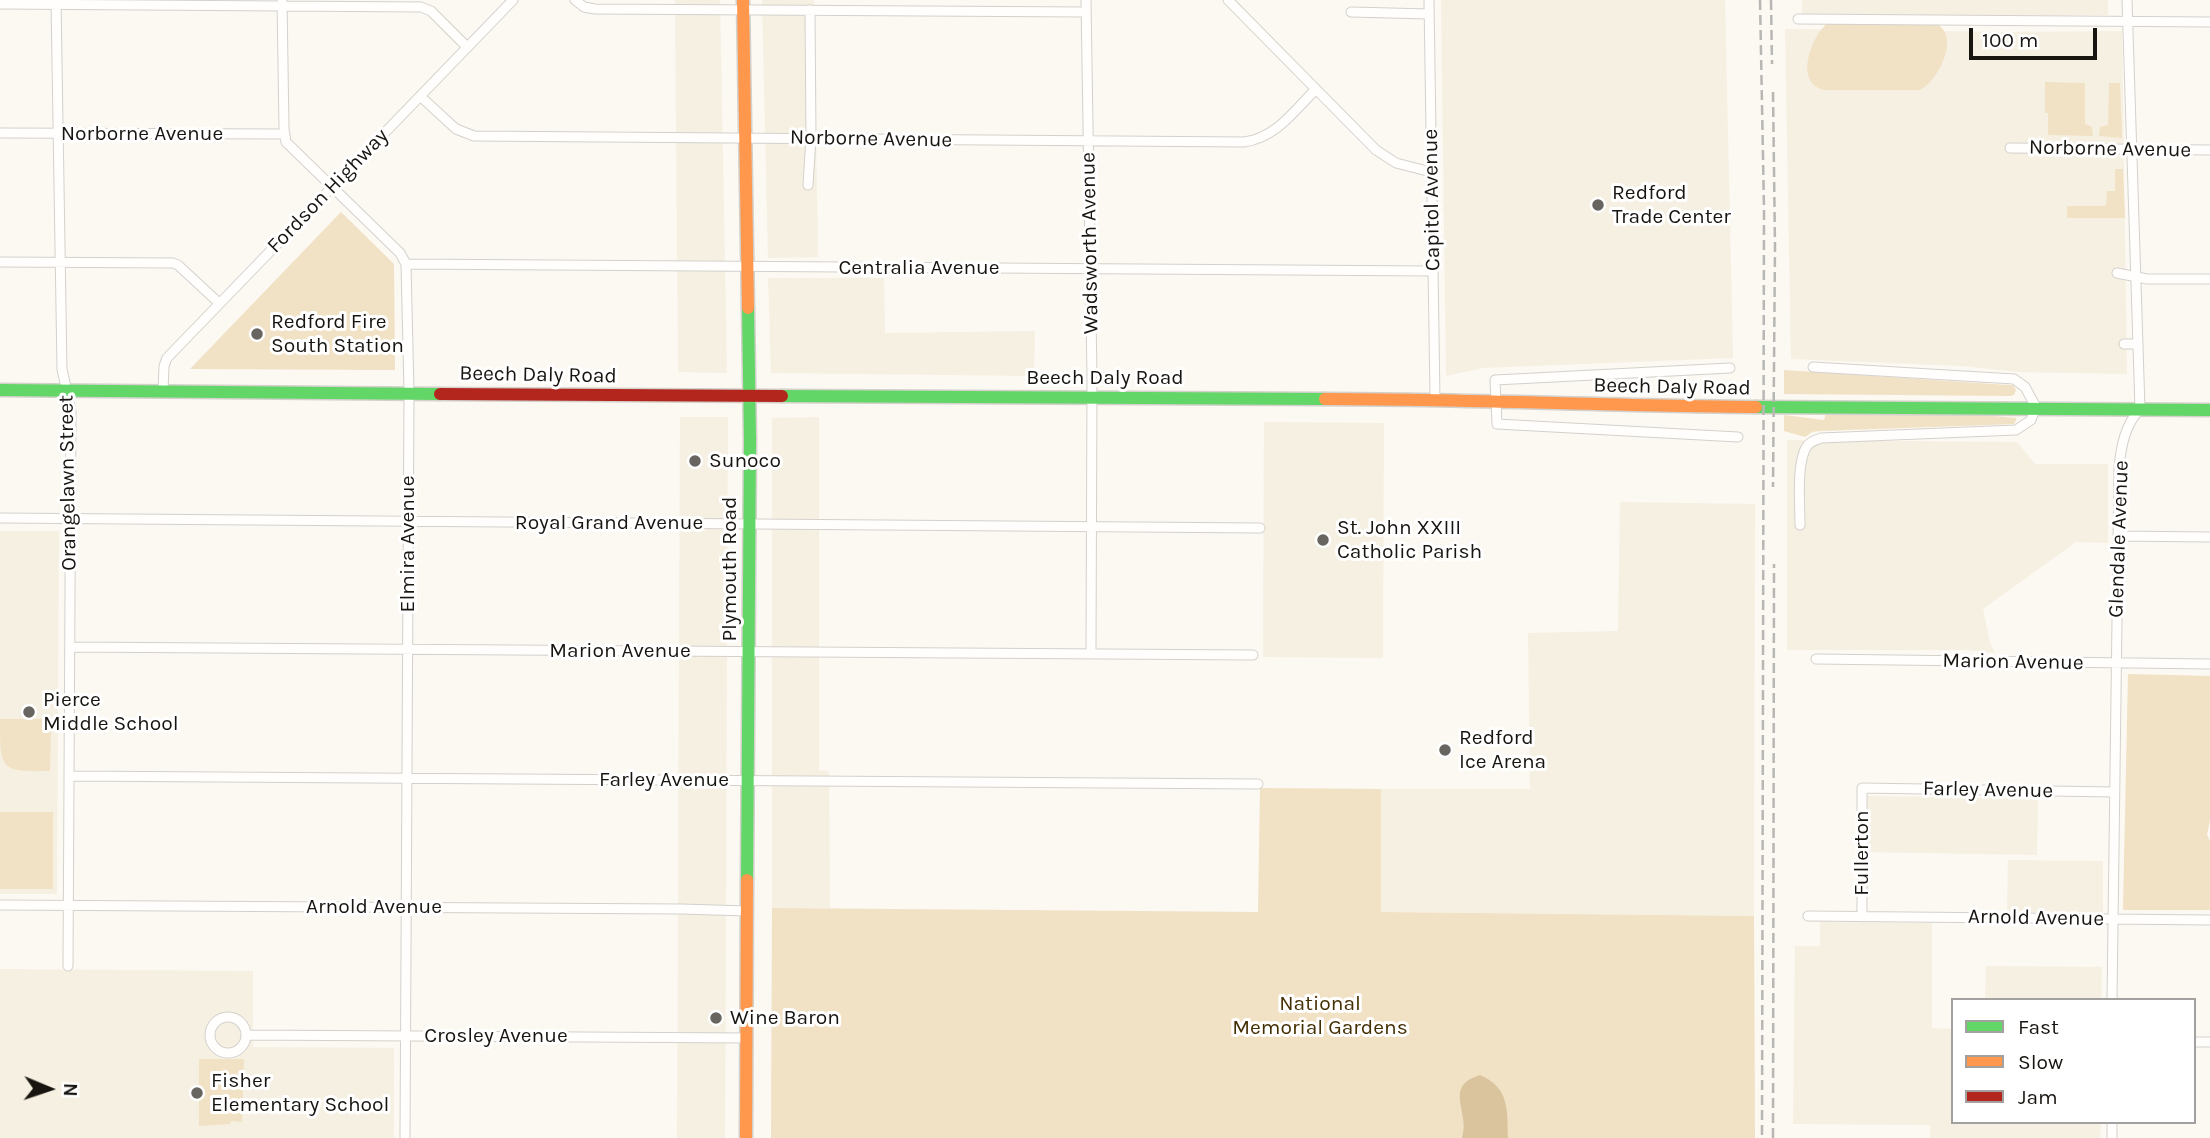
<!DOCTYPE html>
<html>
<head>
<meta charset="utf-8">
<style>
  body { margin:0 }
  #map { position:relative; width:2210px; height:1138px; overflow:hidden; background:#fcf8f2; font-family:Karla,sans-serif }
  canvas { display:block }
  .legend { position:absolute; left:1951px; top:998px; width:245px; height:126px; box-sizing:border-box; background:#fff; border:2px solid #a3a1a0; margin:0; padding:9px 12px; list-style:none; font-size:21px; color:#181511 }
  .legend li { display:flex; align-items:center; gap:14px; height:35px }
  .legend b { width:35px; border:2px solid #a3a1a0 }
  .north { position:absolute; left:14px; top:1054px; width:70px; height:70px; -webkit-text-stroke:5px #fff; paint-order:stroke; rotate:92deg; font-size:19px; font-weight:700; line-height:28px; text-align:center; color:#181511 }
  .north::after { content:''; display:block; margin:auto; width:24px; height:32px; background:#181511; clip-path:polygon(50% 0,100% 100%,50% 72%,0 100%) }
  .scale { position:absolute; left:1969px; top:28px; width:128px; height:32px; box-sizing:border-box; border:4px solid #181511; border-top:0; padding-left:9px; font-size:21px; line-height:24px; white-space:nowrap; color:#181511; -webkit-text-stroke:5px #fff; paint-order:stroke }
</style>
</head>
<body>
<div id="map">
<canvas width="2210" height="1138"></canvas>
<ul class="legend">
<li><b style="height:9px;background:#63d668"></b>Fast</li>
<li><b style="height:9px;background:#ff974d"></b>Slow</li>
<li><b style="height:9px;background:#b3261e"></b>Jam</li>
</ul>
<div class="north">N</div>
<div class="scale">100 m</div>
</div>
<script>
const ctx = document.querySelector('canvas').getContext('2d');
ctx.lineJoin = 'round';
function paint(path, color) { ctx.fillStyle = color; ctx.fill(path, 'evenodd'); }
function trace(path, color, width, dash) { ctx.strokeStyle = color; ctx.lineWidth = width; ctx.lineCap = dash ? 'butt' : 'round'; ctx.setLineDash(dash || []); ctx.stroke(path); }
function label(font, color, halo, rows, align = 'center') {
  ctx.font = font + ' Karla,sans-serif'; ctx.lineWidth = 6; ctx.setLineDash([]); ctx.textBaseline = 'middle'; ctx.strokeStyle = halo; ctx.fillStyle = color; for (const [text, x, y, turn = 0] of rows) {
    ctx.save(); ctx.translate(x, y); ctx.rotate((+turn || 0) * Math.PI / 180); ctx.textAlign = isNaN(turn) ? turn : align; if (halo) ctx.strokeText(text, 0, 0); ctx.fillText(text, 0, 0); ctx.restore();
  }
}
paint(new Path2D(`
  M675,0h45l7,373 -49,-1z
  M762,0h52l4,257 -50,1z
  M1441,0h284l8,358 -250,10 -37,8z
  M1802,0h306v15l-306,1z
  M1785,29l225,3 112,-1 5,343 -109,-2 -57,-6 -170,-7z
  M768,278h116l1,55 150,-2 -1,45 -263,-3z
  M680,417h48l-3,721h-48z
  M819,417v353l10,1 1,137h-58v-490z
  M1264,422l120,1 -1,235 -120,-1z
  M1787,440l230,2 18,22h73v79l-32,-1 -93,67 7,34 5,10 -25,-3h-183z
  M1620,502l135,2 -1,412 -373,-4v-123h149l-2,-156 90,-2z
  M0,531h59l-2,363h-57z
  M1865,796l173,3 -1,56 -173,-3z
  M2008,860l95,1v52l-96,-1z
  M1820,922l112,1v105l21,1v93h148l-1,16h-170v-13l-137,-1 2,-178h25z
  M1986,966l116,1 -1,33h-116z
  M0,969l253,2v76l141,1v90h-394z`), '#f6f0e2');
paint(new Path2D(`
  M1828,23l109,1c23,13 2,56 -17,66h-95c-32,-6 -14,-54 3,-67z
  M2045,82l40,1v41l7,3 1,9 -45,-1v-22h-3z
  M2109,83h11l2,55 -23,-2 1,-9 8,-2z
  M2115,169h8l2,49h-58v-12h39l1,-15h8z
  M341,212l53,52 1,106 -205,-1z
  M1784,370l225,15h4l3,5 -2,5 -4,1 -226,-2z
  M1826,413l154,2 37,3 -3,6 -194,7 -8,1 -7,5 -21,-6v-16l40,5z
  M2128,674l82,2v143l-3,16 3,6v69h-87z
  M0,719h44l7,5 -1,47c-50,1 -50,-1 -50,-52z
  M1260,788l121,1v123l373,4 1,222h-984l1,-230 486,4z
  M0,812h53v77h-53z
  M199,1059h45l-2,63 -11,-1 -1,3 -31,2z`), '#f1e1c5');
paint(new Path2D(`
  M1480,1075c30,13 27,35 28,63h-46c9,-26 -20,-51 18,-63z`), '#dac49e');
const street = new Path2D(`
  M56,0l6,369 9,42 -3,555
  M282,0l2,129 2,13 114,111 6,11 3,128 -4,746
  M575,0l9,7 11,2 491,3
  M1086,0l6,377 -1,276
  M1228,0l148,150 20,13 35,9
  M1429,0l6,399
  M0,4l421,3 10,4 36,36
  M1351,12l78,2
  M1798,19l412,3
  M420,96l36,33 18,7 770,6c32,-4 51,-32 72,-53
  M0,133l285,1
  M2010,148l200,2
  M808,185l3,-47 -1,-128
  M0,262l173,1 5,2 41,38
  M406,264l1027,7
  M2117,273l30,6h63
  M2124,344h14
  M1730,368l-235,12 2,44 241,13
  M163,391l1,-25 3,-8 346,-358
  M0,518l1260,10
  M1800,525c0,-20 -4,-63 7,-79 4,-5 9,-6 14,-8l195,-8 15,-10 5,-13 -11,-20 -11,-8 -201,-12
  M2118,536l92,1
  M70,647l1183,8
  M1816,659l394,5
  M70,776l1188,8
  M0,905l681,4 66,2
  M1808,916l402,4
  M1862,917v-129l252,4
  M2112,1000l7,-532c2,-22 6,-43 21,-59l-13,-409
  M210 1035a18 18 0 1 1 36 0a18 18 0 1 1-36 0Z
  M246,1035l501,3
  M2194,1042h16
  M2112,1122v16`);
const fast = new Path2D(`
  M0,390l440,4
  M782,396l543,3
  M1756,407l454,3
  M747,880l3,-440 -2,-132`);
const slow = new Path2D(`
  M743,0l5,308
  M1325,399c143,0 287,7 431,8
  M746,1138l1,-258`);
const jam = new Path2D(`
  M440,394l342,2`);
trace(street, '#d4d1cc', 11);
trace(fast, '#d4d1cc', 15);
trace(slow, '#d4d1cc', 15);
trace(jam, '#d4d1cc', 15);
trace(street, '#fffefd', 9);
trace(fast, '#63d668', 12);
trace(slow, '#ff974d', 12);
trace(jam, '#b3261e', 12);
trace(new Path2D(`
  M1760,0l4,209 -2,929
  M1771,0l1,64
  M1773,92l2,154 -2,241
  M1773,1138l1,-574`), '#b7b7b5', 2.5, [10, 5]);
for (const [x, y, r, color] of [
  [1598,205,7,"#686460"],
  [257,334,7,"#686460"],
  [695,461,7,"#686460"],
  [1323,540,7,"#686460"],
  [29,712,7,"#686460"],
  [1445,750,7,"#686460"],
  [716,1018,7,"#686460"],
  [197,1093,7,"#686460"]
]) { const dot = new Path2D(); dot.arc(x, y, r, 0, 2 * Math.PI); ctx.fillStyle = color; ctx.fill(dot); trace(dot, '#fff', 2.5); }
label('21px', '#181511', '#fff', [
  ["Norborne Avenue",142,134],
  ["Norborne Avenue",871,139,1],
  ["Norborne Avenue",2110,149,1],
  ["Fordson Highway",328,191,-46],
  ["Capitol Avenue",1432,200,-91],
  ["Wadsworth Avenue",1090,243,-91],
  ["Centralia Avenue",919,268],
  ["Beech Daly Road",538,375,1],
  ["Beech Daly Road",1105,378],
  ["Beech Daly Road",1672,387,1],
  ["Orangelawn Street",68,483,-91],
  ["Royal Grand Avenue",609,523],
  ["Glendale Avenue",2119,539,-88],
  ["Elmira Avenue",408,544,-90],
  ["Plymouth Road",730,569,-90],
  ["Marion Avenue",620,651],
  ["Marion Avenue",2013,662,1],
  ["Farley Avenue",664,780],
  ["Farley Avenue",1988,790,1],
  ["Fullerton",1862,853,-90],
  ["Arnold Avenue",374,907],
  ["Arnold Avenue",2036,918,1],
  ["Crosley Avenue",496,1036]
]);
label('21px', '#181511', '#fff', [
  ["Redford",1612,193],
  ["Trade Center",1612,217],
  ["Redford Fire",271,322],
  ["South Station",271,346],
  ["Sunoco",709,461],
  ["St. John XXIII",1337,528],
  ["Catholic Parish",1337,552],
  ["Pierce",43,700],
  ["Middle School",43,724],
  ["Redford",1459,738],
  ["Ice Arena",1459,762],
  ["Wine Baron",730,1018],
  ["Fisher",211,1081],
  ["Elementary School",211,1105]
], 'left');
label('21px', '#432e02', '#fff', [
  ["National",1320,1004],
  ["Memorial Gardens",1320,1028]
]);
</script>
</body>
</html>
